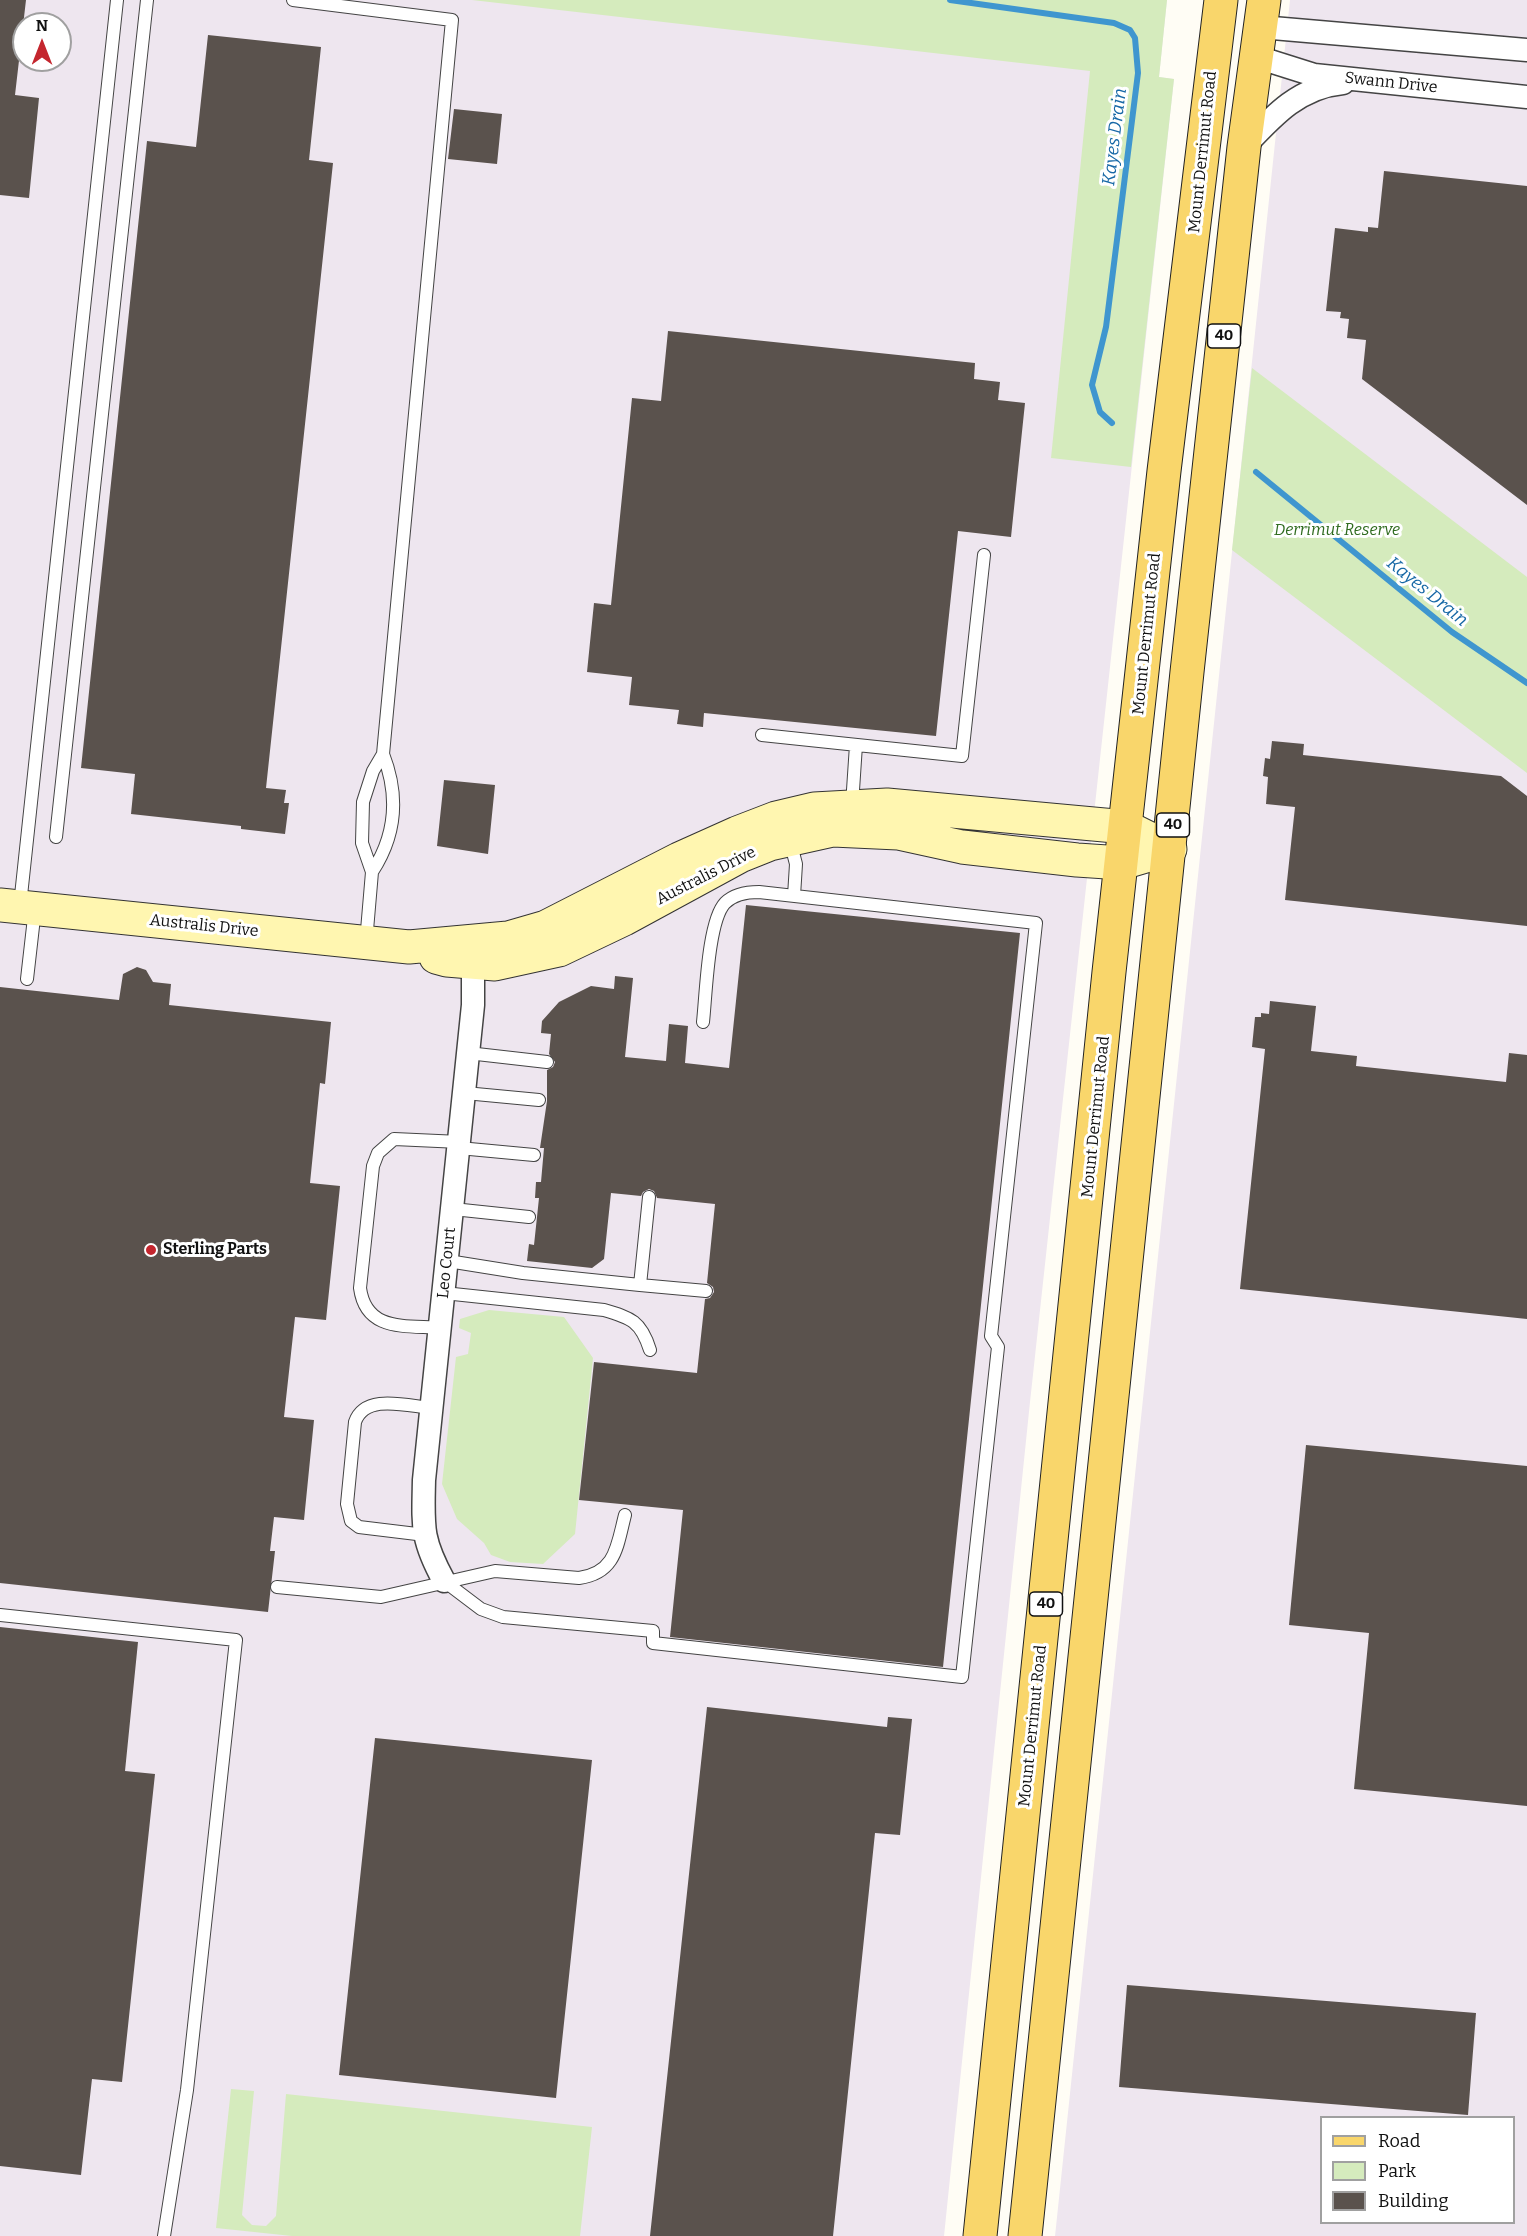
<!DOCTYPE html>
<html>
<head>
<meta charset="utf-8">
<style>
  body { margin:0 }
  #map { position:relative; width:1527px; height:2236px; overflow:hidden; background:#fffdf5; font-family:Bitter,serif }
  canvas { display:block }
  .legend { position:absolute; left:1320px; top:2116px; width:195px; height:108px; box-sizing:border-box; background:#fff; border:2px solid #a0a0a0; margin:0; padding:8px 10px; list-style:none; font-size:18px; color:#111 }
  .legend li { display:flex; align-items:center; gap:12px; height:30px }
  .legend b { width:30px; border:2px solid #a0a0a0 }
  .north { position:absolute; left:12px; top:12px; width:60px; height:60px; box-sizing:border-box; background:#fff; border:2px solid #a0a0a0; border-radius:50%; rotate:0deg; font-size:16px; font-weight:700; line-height:24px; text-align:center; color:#111 }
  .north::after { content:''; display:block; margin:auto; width:21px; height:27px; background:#c4262e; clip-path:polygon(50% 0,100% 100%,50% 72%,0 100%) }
</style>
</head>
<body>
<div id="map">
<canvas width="1527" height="2236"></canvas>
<ul class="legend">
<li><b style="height:8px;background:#f9d66b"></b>Road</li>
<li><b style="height:16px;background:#d5ebbd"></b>Park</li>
<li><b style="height:16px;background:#5a524d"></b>Building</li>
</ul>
<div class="north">N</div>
</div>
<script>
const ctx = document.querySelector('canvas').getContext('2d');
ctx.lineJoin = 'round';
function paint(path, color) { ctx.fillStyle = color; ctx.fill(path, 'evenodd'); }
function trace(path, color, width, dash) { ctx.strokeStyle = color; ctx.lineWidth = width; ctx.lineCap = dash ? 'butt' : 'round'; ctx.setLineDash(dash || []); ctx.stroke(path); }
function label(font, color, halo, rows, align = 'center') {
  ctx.font = font + ' Bitter,serif'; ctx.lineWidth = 6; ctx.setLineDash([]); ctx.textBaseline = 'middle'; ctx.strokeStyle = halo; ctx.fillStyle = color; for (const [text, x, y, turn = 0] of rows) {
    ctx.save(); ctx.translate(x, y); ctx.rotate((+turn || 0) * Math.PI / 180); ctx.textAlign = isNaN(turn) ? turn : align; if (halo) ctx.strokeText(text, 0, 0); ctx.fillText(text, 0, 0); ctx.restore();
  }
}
paint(new Path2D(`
  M0,0h1167l-8,77 15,2 -144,1323 -86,834h-944zM24,24h36v36h-36z
  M1290,0h237v2236h-472zM1322,2118h192v104h-192z`), '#eee6ef');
paint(new Path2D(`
  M472,0h695l-8,77 15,2 -43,388 -80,-9 39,-387z
  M1252,368l275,209v196l-295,-223z
  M489,1310l75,7 29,41 -18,176 -32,30 -33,-2 -19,-7 -7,-12 -27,-24 -15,-35 14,-127 12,-3 3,-21 -12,-5 1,-9z
  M231,2089l23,2 -12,124 10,10 14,1 10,-10 10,-122 306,33 -12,109h-288l-76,-8z`), '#d5ebbd');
trace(new Path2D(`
  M950,0l164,23 16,7 5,8 3,35 -32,254 -14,58 8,27 12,11
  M1256,472l196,160 75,51`), '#3f96cf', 6);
paint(new Path2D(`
  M0,0h26l-11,95 24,3 -10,100 -29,-3z
  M208,35l113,12 -12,113 24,3 -67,625 20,2 -2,13h5l-4,31 -44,-5v-3l-110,-12 4,-40 -54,-6 66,-627 49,6z
  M454,109l48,5 -5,50 -49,-5z
  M1384,171l143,15v319l-165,-126 4,-39 -19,-2 2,-19 -9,-1 1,-6 -15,-1 9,-83 33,4v-5l10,1z
  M668,331l307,32 -1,16 26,3 -2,18 27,3 -14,134 -53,-6 -22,205 -232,-23 -1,14 -26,-3 2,-14 -50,-5 3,-28 -45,-5 7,-69 17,2 21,-207 29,3z
  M1272,741l32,3 -1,11 198,21 26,20v130l-242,-26 10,-93 -29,-3 2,-27 -5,-1 2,-18 5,1z
  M444,780l51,5 -7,69 -51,-8z
  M746,905l274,28 -77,734 -273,-30 13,-127 -104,-10 15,-138 103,11 8,-74 5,-1 4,-6 -1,-5 -6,-4 8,-79 -58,-6 -3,-7 -5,-2 -6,3 -2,4 -30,-3 -7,66 -12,9 -65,-7 2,-17 5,1 3,-28 2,-19h-4l1,-16h5l3,-34h-4l7,-47v-31l6,-3 2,-5 -6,-8 2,-20 -10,-1 1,-12 17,-19 32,-16 23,3 1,-13 18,2 -8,79 41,4 3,-37 19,2 -3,37 44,5z
  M137,967l9,3 7,12 18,2 -2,21 162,17 -6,62 -5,-1 -10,100 30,3 -14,134 -31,-3 -11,100 30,3 -10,100 -30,-3 -4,34h5l-7,61 -268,-29v-596l119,13 4,-26z
  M1270,1001l46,5 -5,45 46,5 -1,10 150,16 3,-29 18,2v264l-287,-30 25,-240 -13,-2 3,-30h6v-4l8,1z
  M1306,1445l221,21v340l-173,-17 15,-156 -80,-8z
  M0,1627l138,15 -13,129 30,3 -33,308 -30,-3 -11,96 -81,-9z
  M707,1707l180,20 1,-10 24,2 -12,116 -25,-2 -42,403h-183z
  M375,1738l217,22 -36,338 -217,-23z
  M1127,1985l349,28 -8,102 -349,-28z`), '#5a524d');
const lane = new Path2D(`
  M293,0l159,20 -69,734 -10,17 -10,31 -1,41 10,29 -6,70
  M762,735l200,21 22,-201
  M852,805l4,-60
  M56,837l91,-837
  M790,841l6,23 -2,32
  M372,872c25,-38 27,-77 11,-118
  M20,905l97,-905
  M27,979l8,-70
  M468,1053l79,9
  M465,1093l74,7
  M459,1148l75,7
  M453,1209l76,8
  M448,1261l75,12 117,12 9,-88
  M640,1285l66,6
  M444,1293l160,17c27,8 37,11 46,40
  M441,1328c-36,-3 -75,4 -81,-40l13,-122 5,-13 16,-14 66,3
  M425,1535l-66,-8 -8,-6 -4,-17 8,-82c10,-29 52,-16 77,-14
  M444,1581l37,28 22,8 150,14v12l309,34 36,-330 -7,-11 45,-413 -277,-31c-13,0 -25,2 -34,11 -17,18 -19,92 -22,119
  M277,1587l104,10 114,-26 84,7c37,-5 38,-32 46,-63
  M0,1615l236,25 -49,450 -23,146`);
const street = new Path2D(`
  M1261,27l266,23
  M1257,57l57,18 213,22
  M1244,147c29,-31 55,-60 99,-64
  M444,1581c-23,-42 -21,-54 -20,-101l49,-475v-57`);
const secondary = new Path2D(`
  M0,905l409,42 99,-9 38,-11 133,-68 58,-26 39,-15 38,-9 73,-4 239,22 44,22
  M436,957l11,3 48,4 64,-14 65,-31 116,-63 30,-12 63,-14 65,3 64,14 115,13 45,3 27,-8`);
const primary = new Path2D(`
  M980,2236l129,-1264 55,-501 57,-471
  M1025,2236l162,-1564 57,-525 20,-147`);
trace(lane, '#444', 14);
trace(street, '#444', 25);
trace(secondary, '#333', 35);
trace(primary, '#222', 35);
trace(lane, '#fff', 12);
trace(street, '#fff', 22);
trace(secondary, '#fff6b0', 33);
trace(primary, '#f9d66b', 33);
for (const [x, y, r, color] of [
  [151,1250,6,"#c4262e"]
]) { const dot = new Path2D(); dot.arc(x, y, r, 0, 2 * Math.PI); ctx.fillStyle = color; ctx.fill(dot); trace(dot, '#fff', 2); }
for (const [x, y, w] of [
  [1224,336,33],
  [1173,825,33],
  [1046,1604,33]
]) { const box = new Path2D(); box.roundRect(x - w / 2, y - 12, w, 24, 4.5); ctx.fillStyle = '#fff'; ctx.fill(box); trace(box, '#111', 1.5); }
label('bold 15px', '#111', null, [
  ["40",1224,336],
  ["40",1173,825],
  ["40",1046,1604]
]);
label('16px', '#111', '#fff', [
  ["Swann Drive",1391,83,6],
  ["Mount Derrimut Road",1203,152,-84],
  ["Mount Derrimut Road",1147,634,-84],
  ["Australis Drive",706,876,-27],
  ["Australis Drive",204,926,6],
  ["Mount Derrimut Road",1096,1117,-84],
  ["Leo Court",447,1263,-84],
  ["Mount Derrimut Road",1033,1726,-84]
]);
label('italic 16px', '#2f6b1f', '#fff', [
  ["Derrimut Reserve",1337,531]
]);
label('bold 16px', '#111', '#fff', [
  ["Sterling Parts",163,1250]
], 'left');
label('italic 18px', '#1768a6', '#fff', [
  ["Kayes Drain",1115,137,-83],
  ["Kayes Drain",1427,592,39]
]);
</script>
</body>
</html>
